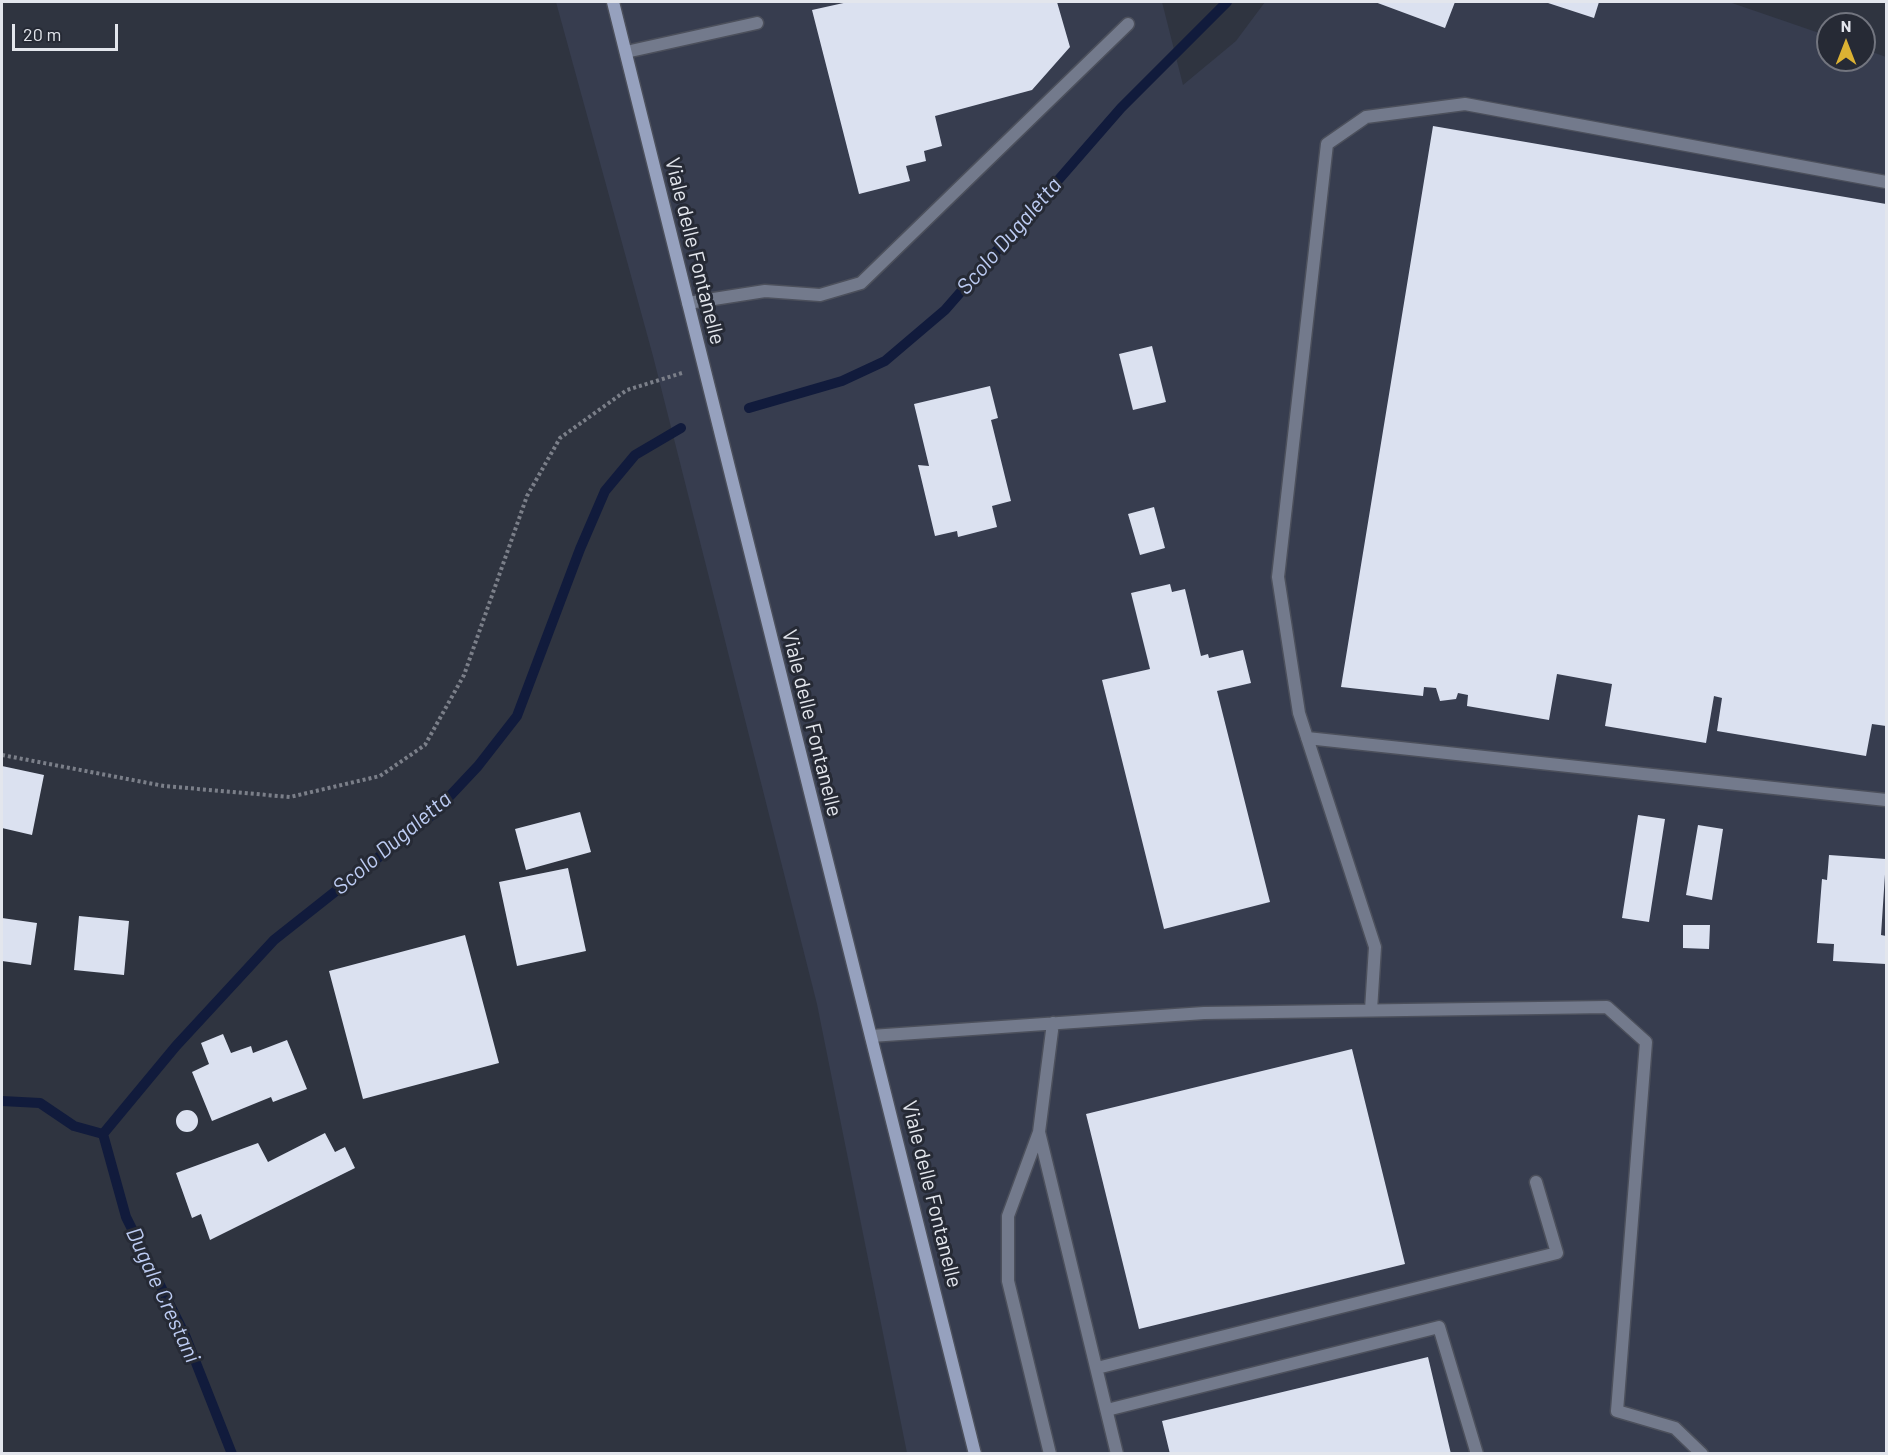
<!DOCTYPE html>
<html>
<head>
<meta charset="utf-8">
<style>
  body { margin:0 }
  #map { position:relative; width:1888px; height:1455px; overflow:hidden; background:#2f3440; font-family:Barlow,sans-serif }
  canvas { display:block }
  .frame { position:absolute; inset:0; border:3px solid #e3e6ed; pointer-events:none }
  .north { position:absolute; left:1816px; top:12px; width:60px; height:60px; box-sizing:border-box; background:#262a35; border:2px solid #72757f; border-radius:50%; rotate:0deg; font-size:16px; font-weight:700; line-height:24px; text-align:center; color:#e3e6ed }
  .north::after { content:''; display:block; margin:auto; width:21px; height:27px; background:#dcb233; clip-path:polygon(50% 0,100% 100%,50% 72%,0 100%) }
  .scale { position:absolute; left:12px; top:24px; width:106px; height:27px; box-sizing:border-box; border:3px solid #e3e6ed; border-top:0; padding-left:8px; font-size:18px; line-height:21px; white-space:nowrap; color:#e3e6ed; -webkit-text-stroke:4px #262a35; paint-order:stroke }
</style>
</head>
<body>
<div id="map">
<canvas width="1888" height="1455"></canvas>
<div class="frame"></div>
<div class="north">N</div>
<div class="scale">20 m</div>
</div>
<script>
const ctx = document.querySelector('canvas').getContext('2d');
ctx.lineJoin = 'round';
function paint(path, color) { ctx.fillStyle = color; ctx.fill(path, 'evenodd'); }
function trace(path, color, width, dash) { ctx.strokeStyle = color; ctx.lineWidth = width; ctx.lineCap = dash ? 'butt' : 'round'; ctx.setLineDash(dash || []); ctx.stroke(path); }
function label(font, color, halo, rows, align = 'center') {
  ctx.font = font + ' Barlow,sans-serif'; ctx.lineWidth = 6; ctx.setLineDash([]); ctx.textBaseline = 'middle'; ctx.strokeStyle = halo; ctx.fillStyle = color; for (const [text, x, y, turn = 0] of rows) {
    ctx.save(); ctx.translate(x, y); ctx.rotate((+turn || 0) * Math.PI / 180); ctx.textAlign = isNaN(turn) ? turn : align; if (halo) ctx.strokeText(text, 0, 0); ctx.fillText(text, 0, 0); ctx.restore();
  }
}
paint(new Path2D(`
  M556,2h606l21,83 53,-44 29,-39h464l99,34v24h36v-11l22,8v1396h-979l-90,-449 -164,-648z`), '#373d4f');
trace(new Path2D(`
  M749,408l93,-27 43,-20 60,-51 176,-202 106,-106
  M2,1101l38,2 34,23 29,8 73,-88 98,-106 158,-125 46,-49 39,-50 63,-167 25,-58 30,-36 46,-27
  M103,1134l23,83 59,118 47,119`), '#111b3c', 10);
paint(new Path2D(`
  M848,2h209l13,45 -38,43 -97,26 7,30 -18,5 2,10 -20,5 4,15 -51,13 -47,-184z
  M1375,2h80l-10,26z
  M1545,2h54l-5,16z
  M1433,126l453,78v522l-14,-2 -6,32 -149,-25 5,-33 -8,-2 -8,47 -101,-17 7,-42 -55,-10 -8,46 -82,-14 1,-11 -10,-2 -2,6 -16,2 -4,-13 -12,-1 -1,9 -82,-9z
  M1152,346l14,56 -33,8 -14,-56z
  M990,386l8,32 -7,2 20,81 -19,5 5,21 -39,10 -1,-6 -22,5 -17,-71 11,1 -15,-62z
  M1154,507l11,41 -25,7 -12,-41z
  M1170,584l2,8 13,-3 16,67 7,-2 1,4 34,-8 8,33 -34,8 53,211 -106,27 -62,-249 48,-11 -19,-76z
  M2,766l42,9 -12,60 -30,-7z
  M580,812l11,40 -65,18 -11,-41z
  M1638,815l27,4 -16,103 -27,-4z
  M1698,825l25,4 -11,71 -26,-5z
  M1829,855l57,4 -5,76 5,1v28l-53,-3 1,-17 -17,-1 5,-64 5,1z
  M568,868l18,83 -69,15 -18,-84z
  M79,916l50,5 -5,54 -50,-5z
  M2,918l35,5 -6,42 -29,-4z
  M1683,925h27l-1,24 -26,-1z
  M465,935l34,128 -136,36 -34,-128z
  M223,1034l8,19 20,-7 2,7 34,-13 20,49 -34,13 -2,-5 -59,24 -20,-49 17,-8 -8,-21z
  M1352,1049l53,215 -266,65 -53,-215z
  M176 1121a11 11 0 1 1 22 0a11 11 0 1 1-22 0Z
  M325,1133l10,19 10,-5 10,21 -145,72 -9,-26 -9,4 -16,-45 82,-30 10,19z
  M1428,1357l23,97h-281l-8,-33z`), '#dbe1f0');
const service = new Path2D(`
  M626,52l131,-29
  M688,303l77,-12 55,4 41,-12 267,-259
  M1307,738l579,62
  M1371,1010l4,-63 -76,-234 -21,-136 49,-433 39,-27 99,-13 421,78
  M871,1036l333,-23 403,-6 39,35 -29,369 58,17 27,26
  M1039,1132l78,322
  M1097,1368l460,-115 -21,-71
  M1107,1410l332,-83 38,127
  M1050,1454l-42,-173v-65l31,-84 14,-109`);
const secondary = new Path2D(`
  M613,2l362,1452`);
trace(service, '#4c505c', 15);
trace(secondary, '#4c505c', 15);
trace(new Path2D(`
  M2,755l162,31 126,11 90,-21 45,-31 39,-70 63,-179 33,-58 67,-48 55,-17`), '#7b7f89', 4, [3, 3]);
trace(service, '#737a8c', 12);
trace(secondary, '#96a1be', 12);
label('21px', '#e3e6ed', '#262a35', [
  ["Viale delle Fontanelle",695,251,76],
  ["Viale delle Fontanelle",812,723,76],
  ["Viale delle Fontanelle",932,1194,76]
]);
label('italic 22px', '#bdccf3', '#262a35', [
  ["Scolo Dugaletta",1009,236,-49],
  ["Scolo Dugaletta",392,843,-40],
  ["Dugale Crestani",163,1295,65]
]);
</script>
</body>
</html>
